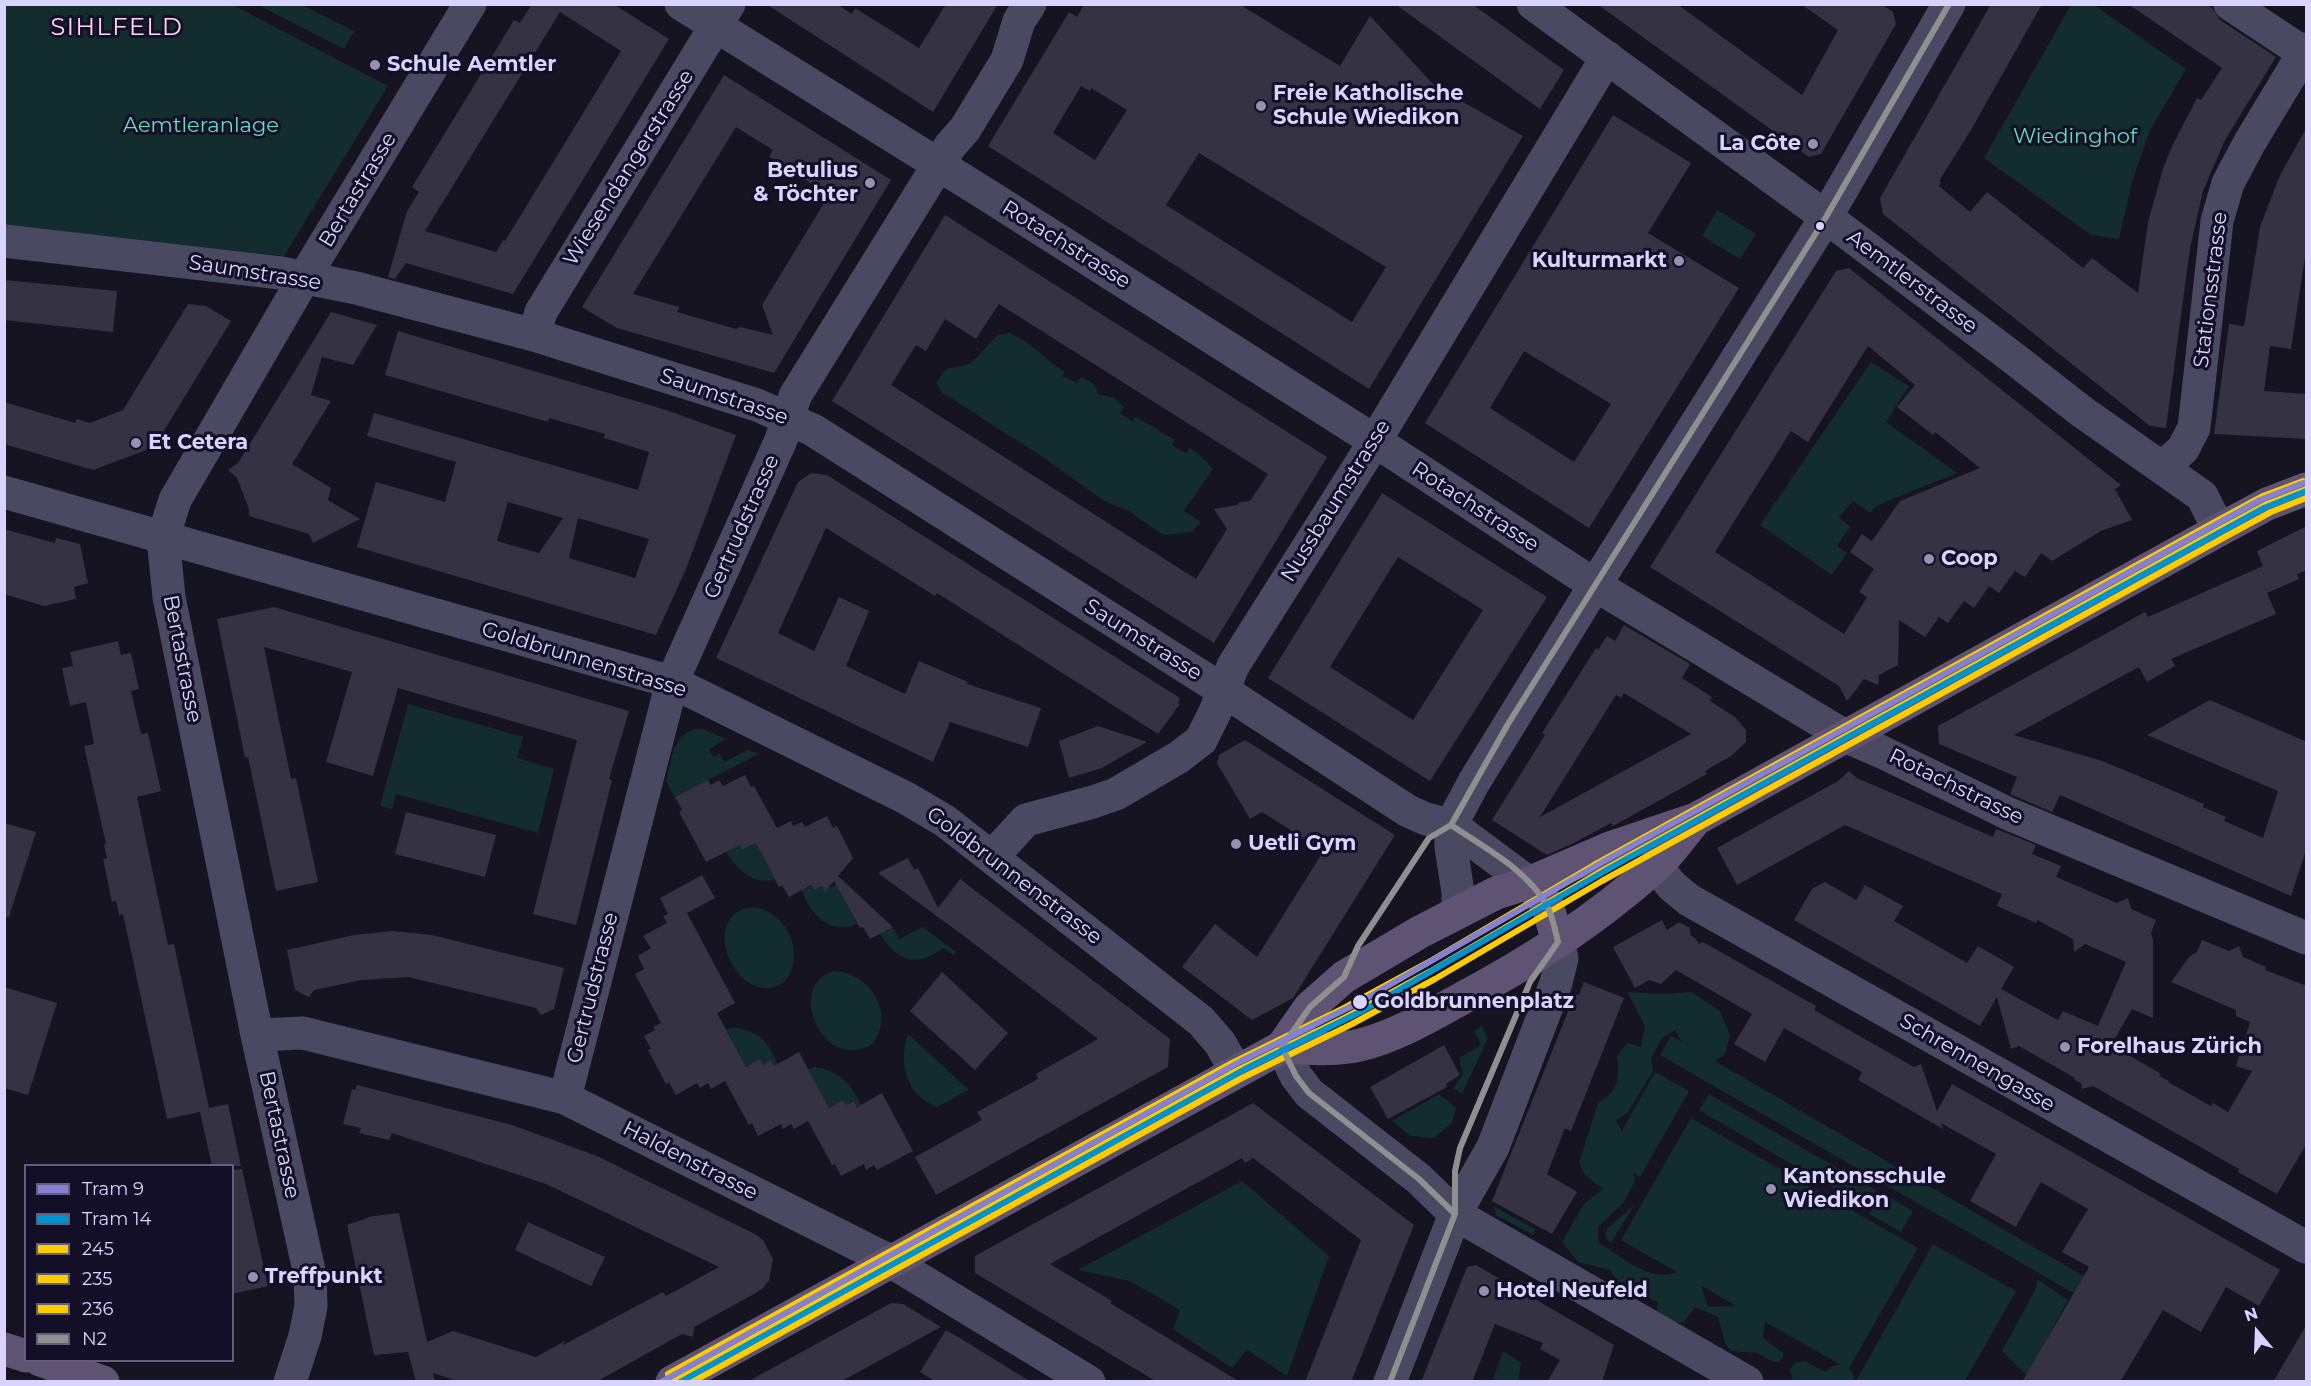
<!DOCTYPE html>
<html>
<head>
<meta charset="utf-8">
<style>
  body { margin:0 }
  #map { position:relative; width:2311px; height:1386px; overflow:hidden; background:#161421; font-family:Montserrat,sans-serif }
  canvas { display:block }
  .frame { position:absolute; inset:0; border:6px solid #d9d4ff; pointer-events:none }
  .legend { position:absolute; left:24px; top:1164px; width:210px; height:198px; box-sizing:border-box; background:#130f26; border:2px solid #625e7d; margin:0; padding:8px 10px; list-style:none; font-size:18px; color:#d9d4ff }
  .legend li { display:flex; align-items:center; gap:12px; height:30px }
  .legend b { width:30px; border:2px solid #625e7d }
  .north { position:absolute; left:2227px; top:1302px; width:60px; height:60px; -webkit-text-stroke:4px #130f26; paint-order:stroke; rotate:341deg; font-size:16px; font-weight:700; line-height:24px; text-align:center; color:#d9d4ff }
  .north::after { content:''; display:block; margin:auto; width:21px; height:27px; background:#d9d4ff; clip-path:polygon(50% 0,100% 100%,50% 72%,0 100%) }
</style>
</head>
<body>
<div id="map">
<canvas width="2311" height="1386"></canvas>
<div class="frame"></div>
<ul class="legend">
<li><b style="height:8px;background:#8480d2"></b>Tram 9</li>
<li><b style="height:8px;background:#0093d0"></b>Tram 14</li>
<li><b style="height:8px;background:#fc0"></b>245</li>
<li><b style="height:8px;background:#fc0"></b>235</li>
<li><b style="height:8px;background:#fc0"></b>236</li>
<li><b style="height:8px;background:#8f8f8f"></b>N2</li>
</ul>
<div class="north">N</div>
</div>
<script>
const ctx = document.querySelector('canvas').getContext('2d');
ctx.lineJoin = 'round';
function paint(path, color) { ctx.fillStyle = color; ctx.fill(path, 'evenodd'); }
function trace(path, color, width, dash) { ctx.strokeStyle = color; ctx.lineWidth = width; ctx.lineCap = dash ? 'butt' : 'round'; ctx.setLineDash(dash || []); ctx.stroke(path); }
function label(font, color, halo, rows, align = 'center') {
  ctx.font = font + ' Montserrat,sans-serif'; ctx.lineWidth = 6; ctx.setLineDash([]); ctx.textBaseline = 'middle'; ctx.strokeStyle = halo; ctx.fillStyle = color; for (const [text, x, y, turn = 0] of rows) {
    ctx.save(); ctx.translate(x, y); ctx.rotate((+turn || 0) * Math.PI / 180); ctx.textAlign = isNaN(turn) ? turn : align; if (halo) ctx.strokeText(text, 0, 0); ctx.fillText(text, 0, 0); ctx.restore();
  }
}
paint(new Path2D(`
  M4,5h229l155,81 -104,170 -279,-29z
  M258,5h44l52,26 -10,18z
  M2071,5h23l92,64 -36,61 -18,52 -13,57 -28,-4 -107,-77z
  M1717,210l39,24 -16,25 -38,-23z
  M1009,333c24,9 34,26 56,39l-3,4 15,7 4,-6c9,4 15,7 17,17l16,4 10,9 -4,6 12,8 4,-4 39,23 -3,5 14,8 4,-5 11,8 12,13 -29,42 17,11 -9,10 -29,3 -34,-24 -25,-10 -54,-39 -107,-69 -7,-10 10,-14 24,-5 28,-29z
  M1871,362l38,24 -23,36 71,51 -81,33 -6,7 -17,-12 -14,16 11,10 -13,19 10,7 -15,22 -72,-50z
  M408,704l115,33 -6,21 37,11 -16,64 -142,-39 -4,15 -12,-3z
  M694,729h9l23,10 -17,10 4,8 7,-3 4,8 24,-12 11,4 -84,43 -9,-15c5,-20 6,-45 28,-53z
  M759,841l2,12 14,26c-24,8 -42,-14 -51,-32l16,-2 3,5z
  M839,883l3,12 15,29c-25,12 -48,-10 -55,-34l9,-4 3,4 8,-4 3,4z
  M753,907c27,4 46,31 40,58 -2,8 -4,14 -12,19 -44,25 -86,-71 -28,-77z
  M892,927l7,12 24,-12 33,25 -2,3 -11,-7c-26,21 -46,13 -63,-14z
  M833,971c33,0 61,37 43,68 -4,6 -9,9 -15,10 -42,12 -73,-63 -28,-78z
  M1627,992l38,2 27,-2 28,19 10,24 -5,19 -10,7 425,248 -9,17 -471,-271 11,-19 11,6 -7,-12 -13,8 -11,21 2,12 -25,41 -12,9 6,10 33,-59 34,19 -49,86 -7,-4 2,7 -11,22 -26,25v12l3,5c21,13 51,40 76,28l-56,-32 70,-122 227,130 -69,120 4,5 1,8h-61l-3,-11 5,-7 10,-2 20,11 7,-6 9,-1 -76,-43 -2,16 20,15v4l-4,5h-6l-16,-9 -26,-2 -6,-8 -7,-26 -23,-10 -11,15 -20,2 -8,-9 2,-13 -37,-15 -11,-17 -32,-8 -16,-20 22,-38 19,-15 -18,-14 -6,-12 19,-60c21,-13 22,-25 19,-47l10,-13 14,4 4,-21zM1701,1286h1l34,20 -28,1z
  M1482,1026l6,12 -26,56 -9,-6 10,-13 -4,-17 22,-13 -7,-14z
  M734,1028c23,1 35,15 44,36l-4,2 -3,-5 -8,4 -3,-5 -17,8 -3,-12 -14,-27z
  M908,1034l61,56 -32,17c-31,-11 -39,-45 -29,-73z
  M814,1067c24,3 37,16 47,38l-4,1 -3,-5 -8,4 -3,-5 -17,9 -3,-12 -15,-28z
  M1439,1094l17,14 -4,15 -18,15 -23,-2 -19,-15z
  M1709,1094l168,97 -10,17 -168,-98z
  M1242,1181l87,75 -42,120 -40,-26 -15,18 -59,-39 7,-19 -50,-29 -52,-11z
  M1882,1193l31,18 -12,21 -32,-18z
  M1635,1204l-24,39 -6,-6 2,-8z
  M1493,1206l42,23 -2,6 -37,-20z
  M1933,1244l83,47 -51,90h-109z
  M2037,1279l31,21 -24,44 -8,36 -11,-6 -23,-23 34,-63z
  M1503,1351l18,12 -3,18h-26z`), '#132c2d');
paint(new Path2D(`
  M532,4h81l56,35 -156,255 -107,-31 -11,16 -7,-2 19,-66 12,-19 -7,-5 102,-167 6,3zM560,12l61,39 -116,190 -2,-1 -7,12 -71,-21z
  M766,4h71l15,10 3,-6 64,40 27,-44h52l-65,108z
  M1084,4h155l101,62 30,-50 65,70 88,50 -154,253 -381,-243 81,-134 8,5zM1081,86l9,5 1,-3 36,22 -32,50 -42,-27zM1199,153l187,114 -34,55 -186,-117z
  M1395,4h77l92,66 -24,39z
  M1597,4h80l125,91 36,-65 -37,-26h80l12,8 3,12 -75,130 -12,3z
  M1991,4h51l-71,126 -32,51 2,1 -2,4 31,26 17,-20 96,76 9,-10 46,35 10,-71 15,-53 9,-23 25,-48 4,2 21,-32 -94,-64h77l8,5 7,11 56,37 -51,83 -22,51 -13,57 -24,180 -16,-2 -267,-212 -3,-16z
  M724,75l167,105 -117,193 -157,-45 -35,-21zM736,127l37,23 -4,7 60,38 -67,110 11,30 -33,-8 -4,2 -59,-17 2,-5 -46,-13z
  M1613,115l78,48 -43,70 91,55 -150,240 -164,-105zM1524,351l87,53 -37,58 -84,-54z
  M2307,127v117l-16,105 -21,-3 -6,45 43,3v45l-93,-5 15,-110 15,2 16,-99 20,-52z
  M945,215l382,242 -113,186 -382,-242zM999,304l269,170 -18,27 -10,1 -3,3 -23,4 13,20 -31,50 -305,-194 25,-40 10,6 19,-32 31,20z
  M1849,268l272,217 -6,4 17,31 -31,11 -49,30 -11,-8 -16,24 -10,-6 -16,22 -10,-7 -15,22 -10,-7 -16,22 -9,-6 -14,20 -26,-17 -1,45 -19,10 -1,10 -14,-6 -17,22 -8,-15 -189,-119 186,-296zM1868,346l47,39 -18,22 36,28 2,-3 45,36 -80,33 -28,40 -10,-7 -12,18 24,17 -15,23 8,5 -23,37 -129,-82 76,-121 17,11z
  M4,280l113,11 -4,41 -109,-12z
  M188,304l18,2 25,15 -77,126 -61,23 -89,-26v-42l71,21 2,-4 13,4 33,-13z
  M331,312l46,13 -24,40 -31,-8 -11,38 20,6 -39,63 39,24 -3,12 32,19 -47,24 -4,-9 -60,-18v-7l-12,-31 -9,-8 10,-7z
  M398,331l265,78 73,26 -50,134 -30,66 -299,-88 19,-65 69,20 11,-40 -89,-26 7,-23 264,77 11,-38 -45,-14 1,-4 -56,-16 -1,4 -163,-47zM508,502l55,16 -24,35 -42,-12zM578,518l71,21 -14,39 -66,-20z
  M811,473l16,2 353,223 -2,5 2,1 -22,30 -221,-141 -2,3 -109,-68 -48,105 36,18 25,-54 30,14 -23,55 59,28 14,-33 49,21 -1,2 74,24 -13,39 -78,-25 -17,40 -217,-104 82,-176z
  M1382,493l165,104 -117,184 -162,-103zM1398,557l85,53 -70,110 -83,-53z
  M2307,526v44l-10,4 2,5 -32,14 9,21 -105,45 4,7 -28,16 -8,-15 -125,68 88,26 32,13 70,30 -1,3 23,10 -2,4 39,17 15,-47 -131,-56 63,-35 97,42v105l-16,49 -231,-101 -8,17 -42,-18 7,-17 -78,-33 -1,-18 207,-114 3,5 115,-51 -6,-15z
  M4,529l51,14 1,-5 24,6 8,39 -14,4 2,12 -32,7 -40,-12z
  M274,607l355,104 -20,68 3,1 -36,145 -43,-11 44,-174 -179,-52 -25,88 -47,-14 26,-90 -88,-25 27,132 5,-1 22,104 -42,9 -28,-134 -3,1 -28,-139z
  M1624,625l66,39 -8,14 30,19 -2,4 25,16 11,13v12l-15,14 -26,15 2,3 -94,52 -2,-3 -37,20 -27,12 -55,-35 53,-85 -3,-2 54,-85 2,2 9,-14 8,5zM1624,693l67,41 -151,83 76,-122 5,3z
  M118,641l3,14 10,-2 8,36 -8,2 10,43 7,-1 13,58 -24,6 31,148 6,-1 35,164 19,-4 13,62h-29l-12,-54 -33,7 -44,-205 -4,1 -3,-14 -4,1 -9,-43 4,-1 -3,-13 2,-1 -22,-98 10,-2 -8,-42 -16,4 -8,-38 11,-2 -3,-14z
  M1098,726l49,16 -45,26 -33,10 -10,-37z
  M1245,740l150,95 -102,163 -41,22 -70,-53 33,-43 42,33 64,-102 -13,-8 3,-4 -49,-31 -12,7 -33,-56 2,-8z
  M1849,771l8,7 136,59 3,-8 40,16 -4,9 29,12 -5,11 61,26 11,-5 3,11 25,11 -5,13 2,6v79l-21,-9 -21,36 50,29 -2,2 10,5 -1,1 43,24 2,-3 15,9 24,-41 -16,-5 14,-44 -14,-6v-6l-65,-28 18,-25 8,-5 5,-12 27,11 10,-5 4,11 23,10 -1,3 42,16v157l-30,51 -39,-22 1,-3 -146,-83 -11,3 -1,-6 -7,-3 1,-2 -56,-32 -8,3 -14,-52 -17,29 -186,-106 18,-31 13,-7 31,18 9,-15 38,21 -9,15 73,42 11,-17 36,21 -13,22 57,31 5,-9 35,15 28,-64 -41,-18 -11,8 -1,-13 -36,-19 -1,3 -39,-17 5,-12 -157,-69 -108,60 -20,-37 121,-67z
  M745,775l6,12 3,-1 23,42 14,-7 2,5 9,-4 3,5 22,-11 6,12 4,-2 16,32 -15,18 55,51 -23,12 -7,-12 -3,1 -26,-47 -9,11 -3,-6 -8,4 -3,-5 -22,12 -7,-12 -3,2 -23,-44 -14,7 -2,-5 -34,17 -27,-50 3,-2 -7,-13 33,-17 3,5 8,-5 4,6z
  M406,812l90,23 -11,42 -90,-23z
  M4,823l32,9 -27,85h-5z
  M908,858l6,12 4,-2 20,40 22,-29 210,160 -2,28 -232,128 -21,-38 67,-37 -5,-8 61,-33 -2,-5 62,-35 -130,-100 -90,-66z
  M702,875l13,23 -28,15 48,90 -18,10 29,54 14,-8 3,6 8,-5 3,6 25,-14 30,56 14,-8 3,5 8,-4 3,6 25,-14 31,58 -36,19 -3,-5 -8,5 -2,-6 -23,12 -6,-12 -3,1 -24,-44 -14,8 -3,-5 -8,5 -2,-5 -23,12 -6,-13 -3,2 -24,-44 -14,8 -3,-6 -8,5 -3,-5 -21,12 -7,-13 -3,2 -18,-34 3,-1 -7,-13 11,-6 -2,-3 8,-4 -26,-49 9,-5 -6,-13 13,-8 -8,-12 24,-13 -4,-7 5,-2 -8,-16z
  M1662,920l5,10 12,-8 11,6v7l5,3 4,6 4,-2 113,64 -2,4 100,57 7,-3 16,47 15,-27 328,186 -21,36 -33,-19 -25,45 -38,-22 -43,72h-98l67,-115 -27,-15 26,-43 -47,-27 -25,45 -46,-26 26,-47 -55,-31 2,6 -85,-49 4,-8 -78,-44 -19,34 -31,-18 18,-30 -76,-44 -15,14 -12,-4 -14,8 -22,-41z
  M393,931l39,4 132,33 -10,41 -13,6 -5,-7 -128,-31 -46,3 -48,10 -5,7 -14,-7 -8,-40 67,-15z
  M942,972l66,61 -33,37 -65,-59z
  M1584,982l40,16 -53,133 -6,-3 -18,46 30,18 -25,42 -60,-33 83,-207 4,1z
  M4,987l53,16 -29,92 -24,-7z
  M1444,1045l16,30 -14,9 1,3 -59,32 -18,-32z
  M357,1085l155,40 85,31 158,78 8,6 10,19 -4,21 -6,8 -9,6 -60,33 -1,10 -11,-3 -86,48h-136l-27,-9 2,9h-19l-8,-30 -34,3 -27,-130 26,-9 26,-3 28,129 26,-11 83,26 29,-16 -2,4 100,-53 3,4 53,-29 -173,-83 -154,-51 -3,7 -30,-7 2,-5 -18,-4 9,-35 3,1z
  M1253,1103l161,122 -63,157h-46l56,-142 -108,-82 -8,5 -3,-5 -192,106 62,37 -2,2 130,79h-83l-182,-109v-17z
  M242,1169l26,117 -36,8v-124z
  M528,1222l77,35 -14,29 -76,-36z
  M1476,1265l138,80 -12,37h-55l13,-22 -20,-11 3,-6 -48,-19 -23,58h-51l46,-115z
  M891,1303l12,1 38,23 -101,55h-93z
  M2307,1324v58h-34z
  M946,1330l17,10 68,42h-95l-16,-10z`), '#343243');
trace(new Path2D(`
  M681,4l303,189 391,248 220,144 250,151 37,16 127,62 297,124
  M1533,4l293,213 186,140 69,54 121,85 17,34
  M2230,4l74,49
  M4,241l277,32 75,15 178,47 223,70 56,25 411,261 184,120 18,8 25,6 78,58
  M534,335l7,-23 188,-308
  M2162,468l21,-19 11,-21 23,-207 11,-38 22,-41 56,-93
  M4,492l668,190 234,116 39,23 256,200 19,22 16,28
  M992,857l34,-37 67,-18 23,-8 63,-37 22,-17 14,-28 18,-46 142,-225 232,-384
  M1656,866l16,20 17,14 617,347
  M1458,911v-19l-7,-45v-22l23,-43 121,-197 231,-368 123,-213
  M257,1035l46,-2 262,65 325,163 199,121
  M1282,1047l14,29 13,17 110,86 36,35 292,168
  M565,1098l107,-416 109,-242 14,-44 155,-250 15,-17 42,-69 12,-39 11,-17
  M290,1382l15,-46 6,-30 -1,-31 -53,-240 -88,-438 -6,-59 12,-38 129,-222 166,-274
  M1390,1382l65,-168 38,-67 63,-164 6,-25 -4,-16`), '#4a4962', 33);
trace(new Path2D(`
  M1529,883l18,21 11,38
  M1282,1047l28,-40 34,-30 76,-45 76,-39 33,-10 81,-35 86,-29 523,-289 48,-26 39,-15
  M4,1349l22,7
  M40,1360l63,22
  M672,1382l610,-335c26,1 52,4 78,-2 34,-8 68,-28 99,-45 73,-39 134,-78 196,-133 15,-13 28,-33 41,-48`), '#5e5373', 33);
trace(new Path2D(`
  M673,1382l563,-311 112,-55 83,-45 167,-98 621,-343 48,-26 39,-15`), '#fc0', 6);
trace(new Path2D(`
  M692,1382l548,-303 112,-55 83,-45 167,-98 621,-343 48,-26 35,-14`), '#fc0', 6);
trace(new Path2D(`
  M668,1374l564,-311 112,-55 83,-45 167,-98 621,-343 48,-26 40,-15`), '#fc0', 6);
trace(new Path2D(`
  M1282,1047l28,-40 34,-30 14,-31 71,-108 22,-13 57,-101 318,-507 123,-213
  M1282,1047l14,29 13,17 110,86 36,35
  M1390,1382l65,-168v-43l5,-23 70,-166 28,-40c-3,-12 -5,-25 -11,-36 -19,-36 -64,-59 -96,-81`), '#8f8f8f', 6);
trace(new Path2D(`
  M661,1382l580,-321 119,-59 246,-142 654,-360 46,-18`), '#8480d2', 6);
trace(new Path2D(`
  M680,1382l565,-313 119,-59 246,-142 654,-360 42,-17`), '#0093d0', 6);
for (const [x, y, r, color] of [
  [375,65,6,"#9591b1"],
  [1261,106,6,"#9591b1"],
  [1813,144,6,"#9591b1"],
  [870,183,6,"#9591b1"],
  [1820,226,5,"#d9d4ff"],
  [1679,261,6,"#9591b1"],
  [136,443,6,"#9591b1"],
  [1929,559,6,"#9591b1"],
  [1236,844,6,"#9591b1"],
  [1360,1002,8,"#d9d4ff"],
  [2065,1047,6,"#9591b1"],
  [1771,1189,6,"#9591b1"],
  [253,1277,6,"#9591b1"],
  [1484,1291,6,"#9591b1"]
]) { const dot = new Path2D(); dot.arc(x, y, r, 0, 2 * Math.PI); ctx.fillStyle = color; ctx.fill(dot); trace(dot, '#130f26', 2); }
label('bold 21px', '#d9d4ff', '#130f26', [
  ["Schule Aemtler",387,65],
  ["Freie Katholische",1273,94],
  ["Schule Wiedikon",1273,118],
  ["La Côte",1801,144,"right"],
  ["Betulius",858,171,"right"],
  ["& Töchter",858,195,"right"],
  ["Kulturmarkt",1667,261,"right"],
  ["Et Cetera",148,443],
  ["Coop",1941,559],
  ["Uetli Gym",1248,844],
  ["Forelhaus Zürich",2077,1047],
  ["Kantonsschule",1783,1177],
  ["Wiedikon",1783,1201],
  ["Treffpunkt",265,1277],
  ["Hotel Neufeld",1496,1291]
], 'left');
label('21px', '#5fe0c0', '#130f26', [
  ["Aemtleranlage",201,126],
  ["Wiedinghof",2075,137]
]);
label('21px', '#d9d4ff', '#130f26', [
  ["Wiesendangerstrasse",629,168,-58],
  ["Bertastrasse",358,190,-59],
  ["Rotachstrasse",1066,245,32],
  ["Saumstrasse",255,273,9],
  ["Aemtlerstrasse",1912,282,37],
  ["Stationsstrasse",2211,290,-83],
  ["Saumstrasse",724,397,19],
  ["Nussbaumstrasse",1336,501,-58],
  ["Rotachstrasse",1475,507,33],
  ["Gertrudstrasse",742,527,-66],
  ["Saumstrasse",1143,640,32],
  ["Bertastrasse",182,659,79],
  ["Goldbrunnenstrasse",584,660,17],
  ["Rotachstrasse",1956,787,26],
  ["Goldbrunnenstrasse",1014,876,37],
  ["Gertrudstrasse",593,988,-76],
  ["Schrennengasse",1977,1063,30],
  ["Bertastrasse",279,1135,78],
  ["Haldenstrasse",690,1161,27]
]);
label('bold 21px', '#d9d4ff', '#130f26', [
  ["Goldbrunnenplatz",1374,1002]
], 'left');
ctx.letterSpacing = '1.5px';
label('24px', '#ffd6f0', '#130f26', [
  ["SIHLFELD",117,28]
]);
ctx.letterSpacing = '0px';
</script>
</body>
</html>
